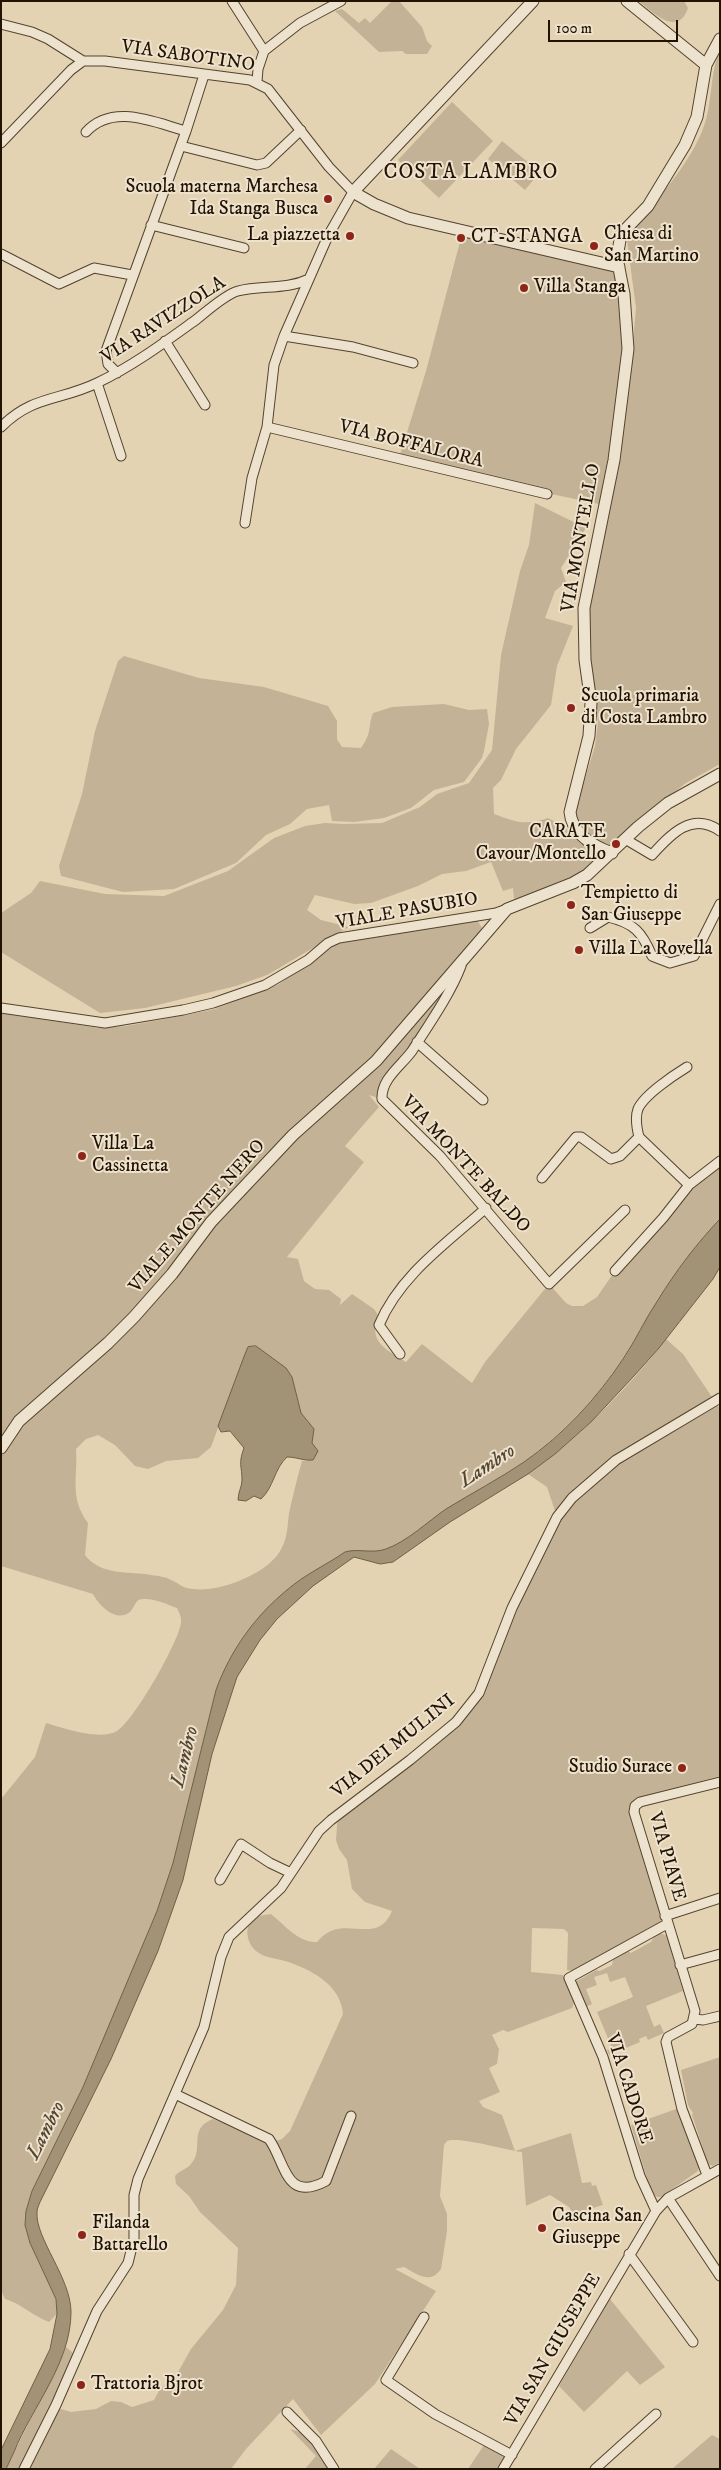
<!DOCTYPE html>
<html>
<head>
<meta charset="utf-8">
<style>
  body { margin:0 }
  #map { position:relative; width:721px; height:2470px; overflow:hidden; background:#e4d3b3; font-family:"IM FELL DW Pica",serif }
  canvas { display:block }
  .frame { position:absolute; inset:0; border:2px solid #221301; pointer-events:none }
  .scale { position:absolute; left:548px; top:20px; width:130px; height:22px; box-sizing:border-box; border:2px solid #221301; border-top:0; padding-left:6px; font-size:15px; line-height:18px; white-space:nowrap; color:#221301; -webkit-text-stroke:4px #ede2ce; paint-order:stroke }
</style>
</head>
<body>
<div id="map">
<canvas width="721" height="2470"></canvas>
<div class="frame"></div>
<div class="scale">100 m</div>
</div>
<script>
const ctx = document.querySelector('canvas').getContext('2d');
ctx.lineJoin = 'round';
function paint(path, color) { ctx.fillStyle = color; ctx.fill(path, 'evenodd'); }
function trace(path, color, width, dash) { ctx.strokeStyle = color; ctx.lineWidth = width; ctx.lineCap = dash ? 'butt' : 'round'; ctx.setLineDash(dash || []); ctx.stroke(path); }
function label(font, color, halo, rows, align = 'center') {
  ctx.font = font + ' "IM FELL DW Pica",serif'; ctx.lineWidth = 4; ctx.setLineDash([]); ctx.textBaseline = 'middle'; ctx.strokeStyle = halo; ctx.fillStyle = color; for (const [text, x, y, turn = 0] of rows) {
    ctx.save(); ctx.translate(x, y); ctx.rotate((+turn || 0) * Math.PI / 180); ctx.textAlign = isNaN(turn) ? turn : align; if (halo) ctx.strokeText(text, 0, 0); ctx.fillText(text, 0, 0); ctx.restore();
  }
}
paint(new Path2D(`
  M392,1h7l23,26 5,14 5,5 -5,8h-21l-4,-3 -23,1 -44,-41 7,-2 17,14 6,-5 5,5z
  M639,1h45l4,7c-10,30 -36,4 -49,-7z
  M720,48v716l-34,19 -52,41 -24,23c-17,-6 -28,-17 -36,-33l21,-68 3,-24 -11,-74 -2,-31 45,-241 6,-68 -9,-68 3,-9c28,-33 66,-72 77,-115 5,-23 4,-44 13,-68z
  M452,102l41,39 -54,57 -41,-38z
  M502,141l38,31 -15,18 -37,-31z
  M462,234l154,37 6,47 1,36 -10,78 -14,72 -48,-10 -151,-39 26,-84z
  M535,503l51,25 -25,40 5,14 -11,9 -10,27 28,8 -16,40 -6,39 -35,44 -15,31 -8,8 1,26c22,8 31,12 54,4 23,11 35,25 57,38 -27,20 -57,36 -91,43l-1,-11 -10,3 -12,-29 -25,9 -24,3 -24,12 -47,17 -17,1 -39,-9 -8,15 14,10 28,7 -82,48 -31,11 -91,22 -45,5 -99,-61v-39l30,-20 9,-12 65,13 59,2 64,-25 46,-33 31,-12 20,-3 19,1 38,-1 38,-16 17,-13 32,-11 23,-33 9,-95 19,-84 9,-26z
  M124,656l75,22 65,9 64,19 9,15v18l5,8 19,1c12,-17 6,-19 12,-35l19,-6 52,-3 25,6 18,-1 2,15 -5,27 -2,7 -18,24 -30,8 -23,18 -27,10 -30,4 -22,-1 -3,-16 -22,4 -17,15 -24,11 -30,28 -62,26 -51,3 -62,-16 -2,-10 23,-72 13,-63 23,-70z
  M477,920l7,11 -13,17 -96,110 -82,73 -71,73 -49,63 -55,61 -34,29 3,3 47,-43 101,-121 58,-61 83,-74 85,-98 -3,11 -48,79 -25,30 -3,9v7l-13,-4 10,12 -34,39 19,16 -77,95 11,2 6,22 11,8 14,1 12,9 -1,6 12,-11 22,15 4,6c-10,28 8,34 28,47l16,-18 50,39 13,-21 64,-78 17,19 6,3h11l14,-9 18,-26 48,-53 26,-33 31,-24v58c-23,24 -45,52 -62,81 -12,19 -22,40 -35,59 -26,38 -59,73 -96,101 -26,18 -54,33 -81,49 -19,13 -38,32 -60,40 -14,5 -28,-1 -41,3 -19,13 -41,23 -58,38 -32,26 -57,61 -71,100l-43,173 -16,48 -37,91 -37,85 -51,104 -6,20 -1,14 5,18 26,56 1,15 -8,8c-16,-6 -27,-18 -44,-23l-4,-9v-491l34,-42 11,-34c17,5 54,18 71,8 17,-10 61,-88 64,-108 1,-6 -2,-10 -4,-15 -10,-4 -23,-10 -34,-9 -8,0 -8,8 -13,13 -13,11 -31,-6 -37,-18l-92,-28v-553l98,15 27,-2 39,-7 50,-10 64,-25 57,-40zM256,1346l30,22 6,9 9,36 13,16 -2,14 5,8 -4,9 -11,1c-5,17 -9,35 -13,52 -1,7 -1,15 -3,23 -5,24 -26,36 -47,45 -16,6 -35,11 -52,7 -5,-1 -9,-5 -14,-7 -6,-4 -14,-5 -22,-6 -22,-4 -50,1 -66,-20l3,-32c-19,-26 -10,-45 -12,-74l10,-10 12,-4 17,10 20,21 13,3 18,-8 32,-3 13,-11 37,-100z
  M666,1339l17,15 37,55v367l-84,22 -7,9 34,109 -3,6 -87,49 -6,-1 1,-37 -4,-4 -32,-1 -1,44 32,3 11,28 -2,5 -64,24 -5,-2 -11,5 7,14 -2,15 -8,4 11,24 -21,9 4,6 19,8 13,36 56,-18 11,50 9,-1 1,4 4,-1 7,20 -30,9 -4,-7 -19,-12 -24,11 -4,-54c-17,-2 -63,-16 -75,-11l-3,4 -4,51 7,18v17l-6,38c-11,16 -24,5 -37,-2l-9,2 41,22 -61,93 -54,51 -28,-36 -47,50 -15,20h-225l60,-122 6,5 2,5 -16,51 13,4 25,-3 15,-8 10,1 11,5 22,-7 6,-11 17,-15 14,-25 32,-39 13,-25 2,-37 -38,-36 -11,-16 -13,-12 -1,-8c5,-6 12,-7 16,-12 14,-16 -4,-35 22,-45l60,23 9,-3 8,-8 53,-117c-2,-29 -32,-45 -58,-53 -10,-3 -21,-3 -29,-10 -10,-9 -13,-26 0,-34 3,-2 11,-2 15,-3 13,10 27,29 46,28 25,-32 59,7 75,-31l-27,-9 -13,-13 -5,-29 -8,-11 -3,-9 2,-26 134,-109 85,-188 -10,-30 -19,-13c51,-37 99,-84 138,-135z
  M660,1933l7,3 16,55 -37,15 8,21 6,-3 4,9 -16,7 -2,-4 -7,3 1,3 -31,13 -2,-5 5,-2 -15,-36 36,-15 -8,-20 -15,5 -3,-9 -13,4 3,8 -11,4 6,15 -6,3 -10,-23 1,-3 19,-11 4,1 12,-6 1,-5 15,-9 3,2 20,-11 3,-5z
  M720,2057v105l-7,4 -5,-2 -16,-49 1,-2 -5,-8 -7,-35z
  M679,2108l20,58 -1,5 -37,26h-4l-6,-5 -20,-67z
  M610,2299l55,68 -25,18 -13,-14 -43,41 -25,-26z
  M290,2429l16,5 23,35h-24l11,-13z
  M712,2435l8,4v30h-48z
  M484,2445l20,10v3l-7,11h-29z
  M391,2449l29,20h-46z`), '#c3b295');
const water = new Path2D(`
  M720,1219v48l-7,12 -54,69 -25,28 -43,46 -36,32 -27,20 -78,48 -57,40 -13,2 -26,-7 -41,29 -36,33 -17,21 -23,37 -25,77 -29,126 -25,71 -47,108 -69,139c-2,4 -5,10 -5,14 -2,26 34,66 34,100 0,51 -39,95 -57,140l-8,17h-5v-19l49,-101 7,-35 -1,-15 -26,-56 -5,-18 1,-14 6,-20 51,-104 74,-176 16,-48 43,-173c14,-39 39,-74 71,-100 17,-15 39,-25 58,-38 13,-4 27,2 41,-3 22,-8 41,-27 60,-40 26,-16 53,-30 78,-47 39,-27 73,-64 99,-103 13,-19 22,-40 35,-59 17,-28 39,-57 62,-81z
  M256,1346l30,22 6,9 9,36 13,16 -2,14 6,8 -5,9c-10,1 -16,-3 -26,-3 -13,12 -13,30 -26,42l-7,-3 -8,5 -8,-1c0,-8 4,-13 4,-20 0,-14 -4,-16 2,-32l-14,-17 -9,1 -3,-6 27,-72 3,-7z`);
paint(water, '#a29276');
trace(water, '#6f5f47', 1);
const minor = new Path2D(`
  M232,1l32,50 -6,18 -1,13
  M1,24l31,8 16,7 35,22
  M264,51l36,-28 41,-22
  M86,132c27,-29 67,-10 100,-1
  M1,143l70,-73 12,-9h22l145,19 18,9 61,78 24,25 -25,44 -44,100 -10,29 -7,62 -15,51 -7,45
  M181,146l76,19 9,-2 35,-33
  M151,225l93,23
  M1,254l58,30 35,-16 38,7
  M284,336l69,11 60,16
  M165,341l40,64
  M117,373l-9,-9 -2,-13 80,-220 18,-56
  M97,383l24,73
  M1,427c32,-32 59,-26 96,-44 36,-17 68,-41 100,-64 10,-8 29,-25 41,-28 24,-6 48,-1 71,-12
  M267,427l280,67
  M625,839l27,16c19,-21 40,-44 68,-24
  M590,928l18,-11c26,6 34,15 44,39l18,7 24,-7 26,-52
  M461,966c-10,27 -33,60 -49,85 -11,15 -31,28 -30,48l58,57 109,128 76,-74
  M1,1008l104,15 78,-13 30,-7 52,-18 43,-25 20,-17 11,-5 157,-25 11,-4
  M417,1042l66,58
  M687,1067c-13,8 -43,28 -49,42 -3,8 -1,20 1,28l50,48
  M542,1178l34,-41h5l30,22 9,-3 19,-19
  M615,1271l48,-53 26,-33 31,-24
  M400,1354l-21,-29c21,-50 68,-82 107,-117
  M220,1880l21,-36 29,19 21,10
  M665,1916l55,-18
  M680,1965l40,-11
  M695,2019l8,1 17,-4
  M175,2094l94,45c17,24 16,64 57,42l25,-65
  M707,2175l-25,-66 -16,-67 2,-5 24,-13 3,-13 -61,-199 1,-6 5,-4 80,-20
  M668,2198l52,78
  M656,2211l-16,-35 -37,-119 -34,-79 98,-54
  M629,2254l64,88
  M424,2317l-38,63 49,34 77,41
  M287,2412l29,29 18,28
  M24,2469l32,-64 41,-94 31,-48 6,-24v-44l4,-16 66,-152 17,-70 8,-20 52,-49 38,-57 12,-11 79,-60 46,-38 23,-29 33,-85 45,-91 15,-19 44,-38 104,-62
  M503,2469l153,-258 12,-13 52,-29
  M595,2469l61,-55`);
const tertiary = new Path2D(`
  M533,1l-180,191 21,12 34,14 211,49
  M627,1l79,64
  M612,853c-19,-7 -40,-19 -42,-41l19,-76 2,-33 -6,-43 -1,-52 30,-148 14,-111 -4,-55 -7,-36 4,-24 27,-28 37,-61 12,-28 9,-52 14,-26
  M1,1448l18,-27 89,-78 26,-26 38,-43 39,-52 82,-87 83,-74 131,-152 66,-26 14,-8 51,-48 30,-24 52,-29`);
trace(minor, '#52432e', 11);
trace(tertiary, '#52432e', 13);
trace(minor, '#ede2ce', 9);
trace(tertiary, '#ede2ce', 11);
for (const [x, y, r, color] of [
  [328,199,5,"#8f2418"],
  [350,236,5,"#8f2418"],
  [461,238,5,"#8f2418"],
  [594,246,5,"#8f2418"],
  [524,288,5,"#8f2418"],
  [571,708,5,"#8f2418"],
  [616,844,5,"#8f2418"],
  [571,905,5,"#8f2418"],
  [579,950,5,"#8f2418"],
  [82,1156,5,"#8f2418"],
  [682,1768,5,"#8f2418"],
  [542,2228,5,"#8f2418"],
  [82,2235,5,"#8f2418"],
  [81,2385,5,"#8f2418"]
]) { const dot = new Path2D(); dot.arc(x, y, r, 0, 2 * Math.PI); ctx.fillStyle = color; ctx.fill(dot); trace(dot, '#ede2ce', 2); }
label('19px', '#221301', '#ede2ce', [
  ["VIA SABOTINO",188,57,8],
  ["VIA RAVIZZOLA",164,321,-33],
  ["VIA BOFFALORA",411,445,14],
  ["VIA MONTELLO",582,538,-80],
  ["VIALE PASUBIO",407,912,-10],
  ["VIA MONTE BALDO",465,1165,47],
  ["VIALE MONTE NERO",198,1217,-49],
  ["VIA DEI MULINI",394,1747,-39],
  ["VIA PIAVE",666,1857,74],
  ["VIA CADORE",628,2089,72],
  ["VIA SAN GIUSEPPE",554,2350,-60]
]);
label('19px', '#221301', '#ede2ce', [
  ["Scuola materna Marchesa",318,188,"right"],
  ["Ida Stanga Busca",318,210,"right"],
  ["Chiesa di",604,235],
  ["San Martino",604,257],
  ["La piazzetta",340,236,"right"],
  ["CT-STANGA",471,238],
  ["Villa Stanga",534,288],
  ["Scuola primaria",581,697],
  ["di Costa Lambro",581,719],
  ["CARATE",606,833,"right"],
  ["Cavour/Montello",606,855,"right"],
  ["Tempietto di",581,894],
  ["San Giuseppe",581,916],
  ["Villa La Rovella",589,950],
  ["Villa La",92,1145],
  ["Cassinetta",92,1167],
  ["Studio Surace",672,1768,"right"],
  ["Cascina San",552,2217],
  ["Giuseppe",552,2239],
  ["Filanda",92,2224],
  ["Battarello",92,2246],
  ["Trattoria Bjrot",91,2385]
], 'left');
label('italic 20px', '#554630', '#ede2ce', [
  ["Lambro",488,1467,-33],
  ["Lambro",186,1757,-76],
  ["Lambro",47,2131,-63]
]);
ctx.letterSpacing = '1px';
label('21px', '#221301', '#ede2ce', [
  ["COSTA LAMBRO",471,174]
]);
ctx.letterSpacing = '0px';
</script>
</body>
</html>
